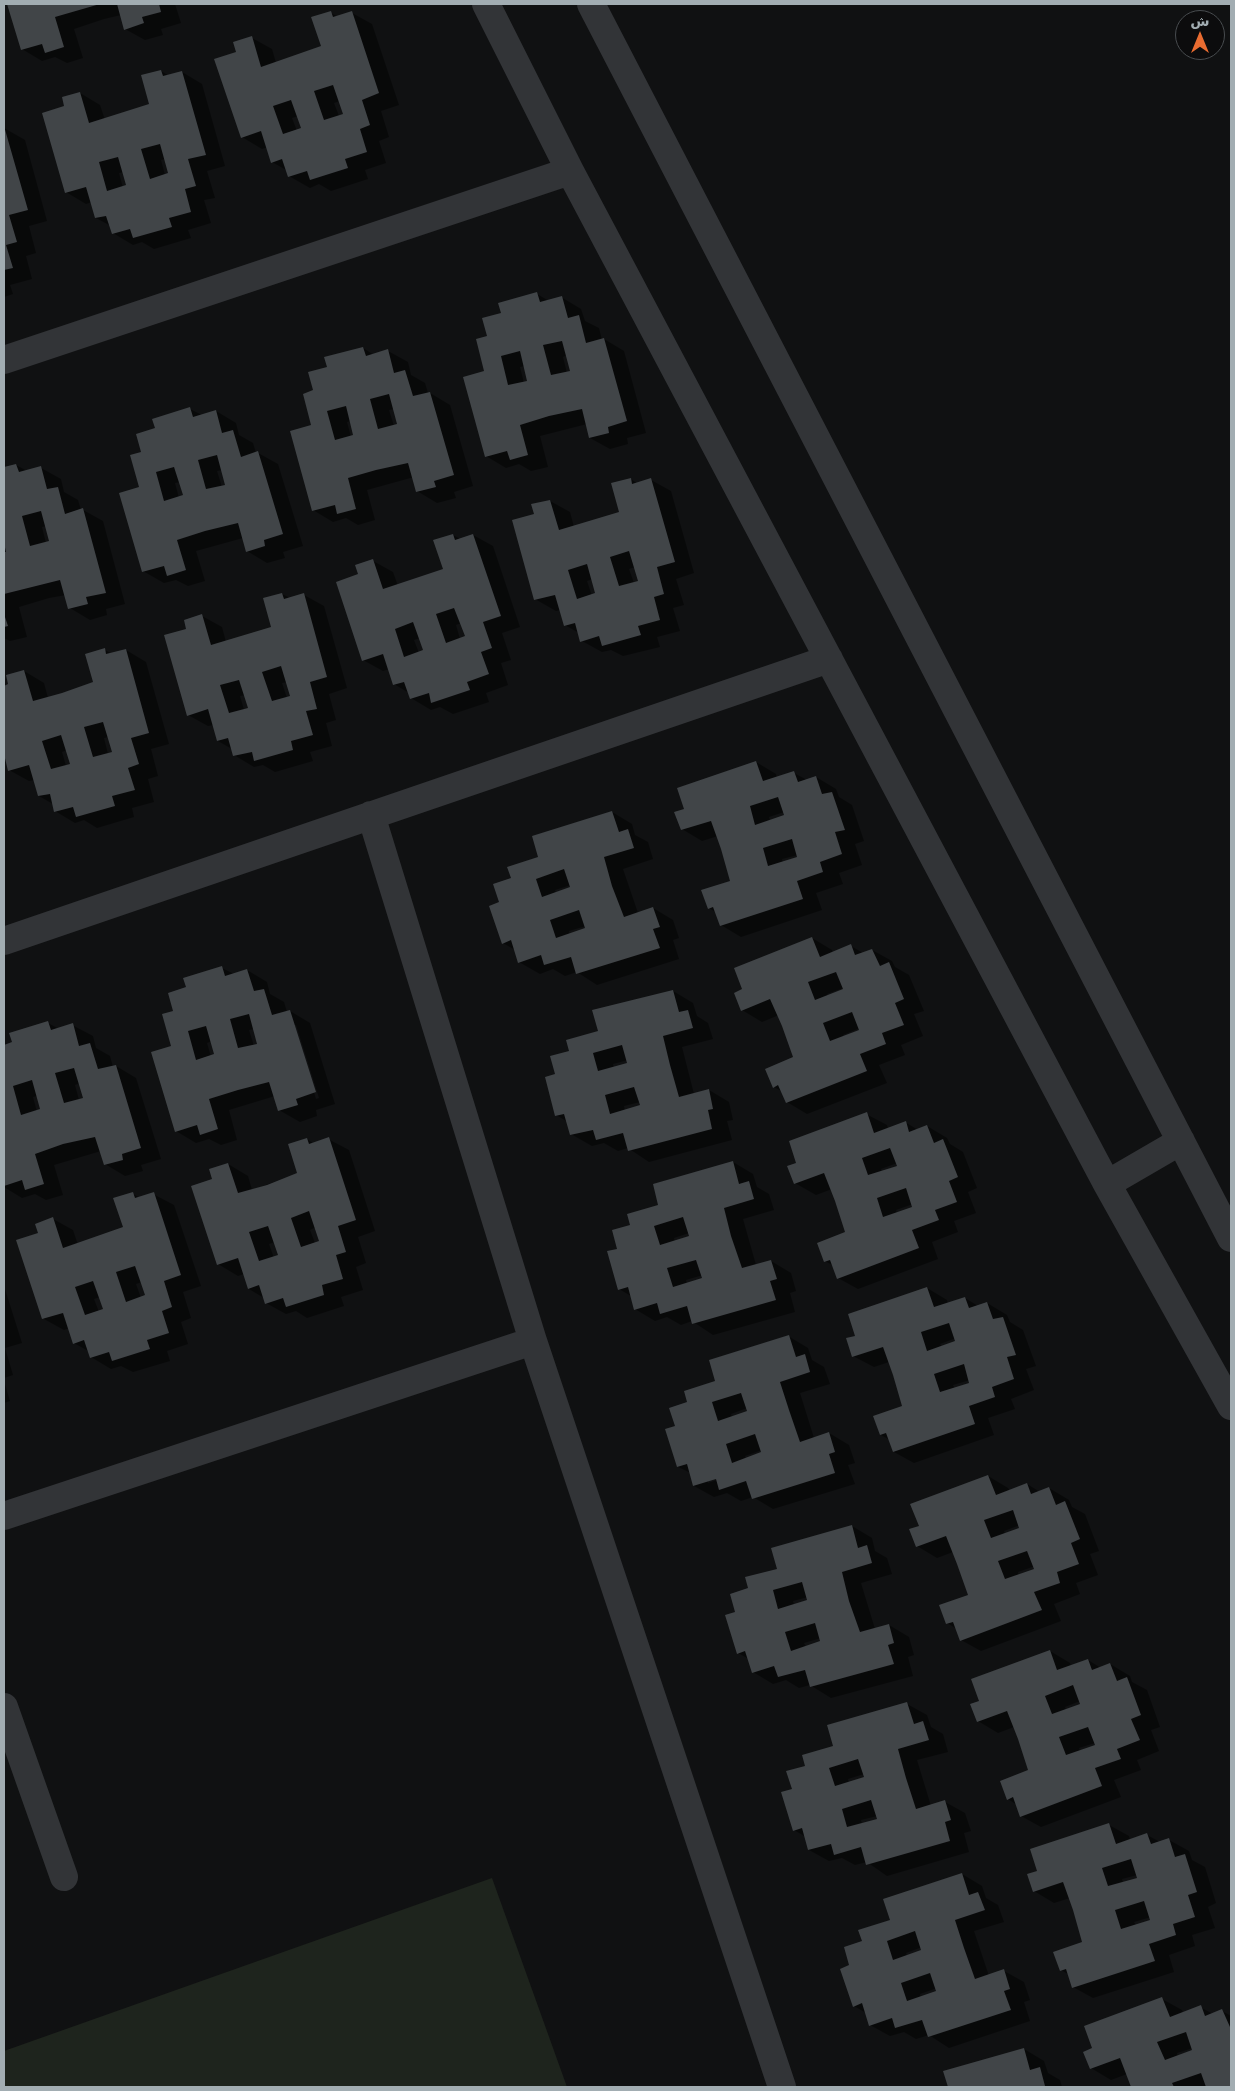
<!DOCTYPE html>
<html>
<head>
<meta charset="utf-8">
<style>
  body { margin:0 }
  #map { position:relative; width:1235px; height:2091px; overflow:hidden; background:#101112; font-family:"DejaVu Sans","Noto Sans Arabic",sans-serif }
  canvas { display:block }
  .frame { position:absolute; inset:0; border:5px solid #a2adb2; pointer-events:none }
  .north { position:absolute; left:1175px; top:10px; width:50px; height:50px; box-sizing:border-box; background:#0c0c0d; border:1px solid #484c4f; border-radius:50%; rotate:0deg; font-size:14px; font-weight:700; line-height:20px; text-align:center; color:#a2adb2 }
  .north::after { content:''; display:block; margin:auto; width:18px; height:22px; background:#e96c31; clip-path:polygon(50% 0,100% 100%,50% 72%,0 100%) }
</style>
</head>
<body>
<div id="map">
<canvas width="1235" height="2091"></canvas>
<div class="frame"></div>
<div class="north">ش</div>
</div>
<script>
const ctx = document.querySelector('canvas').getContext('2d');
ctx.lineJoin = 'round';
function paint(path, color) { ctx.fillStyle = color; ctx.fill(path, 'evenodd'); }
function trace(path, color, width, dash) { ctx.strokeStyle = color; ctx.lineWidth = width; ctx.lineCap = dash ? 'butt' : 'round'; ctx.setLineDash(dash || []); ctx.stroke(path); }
paint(new Path2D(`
  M492,1878l75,209h-563v-36z`), '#1e241d');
paint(new Path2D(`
  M8,4h167l6,19 -20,6 2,6 -18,5 -20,-11 -4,-14 -17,4 -30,10 9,29 -16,5 -12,-6 -13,4 -20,-12z
  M331,13l7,4 14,-4 20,11 27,81 -18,6 8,26 -10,4 7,22 -21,7 3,9 -37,12 -12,-7 -9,4 -21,-12 -1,-5 -16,-9 -4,-15 -6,2 -20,-12 -5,-84 15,-15 20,11 4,14 46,-16zM340,101l4,14 -5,1 -5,-13zM298,116l5,13 -6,2 -5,-13z
  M161,71l8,5 13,-4 20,12 23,82 -18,5 8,27 -11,2 7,23 -23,7 3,8 -37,11 -12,-7 -9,3 -20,-12 -2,-7 -15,-8 -4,-16 -6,2 -20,-12v-85l14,-14 20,12 5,15 46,-15zM165,159l5,15 -5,1 -4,-15zM124,172l4,14 -5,2 -4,-15z
  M4,128l21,12 22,81 -18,5 7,27 -10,3 6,23 -22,6 3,9 -9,3z
  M537,294l12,7 12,-4 20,12 4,12 14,7 3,12 2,-1 20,12 22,82 -19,5 1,6 -18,5 -20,-11 -3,-14 -47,12 8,31 -17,4 -12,-7 -13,4 -20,-12v-85l3,-34 13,-23zM567,355l4,16 -4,2 -4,-16zM525,366l4,16 -5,1 -4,-16z
  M363,348l11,7 14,-4 20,11 3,13 14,8 3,10h2l20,12 23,81 -19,6 2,6 -19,5 -20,-12 -3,-14 -47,13 8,30 -17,5 -12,-7 -13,4 -20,-12 -1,-84 3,-35 13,-23zM394,409l4,16 -4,1 -5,-16zM351,421l4,15 -4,1 -4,-15z
  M190,409l12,6 14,-4 20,12 3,12 14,8 3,10h2l20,11 25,82 -20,6 2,6 -18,5 -20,-12 -4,-13 -47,13 9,30 -17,5 -12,-6 -12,3 -21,-12 -2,-84 2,-34 13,-24zM222,470l5,16 -5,1 -5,-16zM180,482l4,14 -5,2 -4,-15z
  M16,465l11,6 14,-3 20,11 3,13 14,8 3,10h2l20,11 22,83 -19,5 1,6 -17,5 -20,-12 -4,-13 -17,3 -30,9 8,30 -17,4 -6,-3v-84l3,-1 -3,-15v-70zM46,526l4,16 -4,1 -4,-16z
  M631,479l7,5 13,-4 20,11 23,82 -18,6 8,26 -11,3 7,23 -23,6 3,10 -37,9 -12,-6 -9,2 -20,-11 -3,-8 -14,-8 -4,-15 -5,1 -21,-12v-84l15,-14 20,11 4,15 46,-14zM635,567l4,15 -5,1 -5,-14zM593,579l4,15 -5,2 -5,-15z
  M453,535l7,4 13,-4 20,11 27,81 -18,6 9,27 -10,3 7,22 -22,8 3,9 -36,12 -13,-7 -9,3 -20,-12 -2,-5 -15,-9 -5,-15 -6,2 -20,-11 -4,-85 14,-14 20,11 5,14 46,-16zM461,623l5,14 -6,2 -4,-14zM420,638l4,13 -5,2 -5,-13z
  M282,594l8,4 14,-3 20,11 23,82 -18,6 7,26 -10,3 6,23 -22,6 3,9 -38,11 -12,-7 -9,2 -20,-12 -2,-6 -14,-8 -4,-16 -6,1 -20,-11v-85l14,-14 20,11 4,15 47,-14zM287,682l5,15 -5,1 -5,-15zM245,695l5,14 -6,1 -4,-14z
  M105,650l7,4 14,-4 20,12 23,82 -18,5 7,27 -10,3 6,23 -22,6 2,9 -37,11 -13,-8 -9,3 -20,-12 -2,-7 -14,-8 -4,-16 -6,1 -20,-11 -5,-20v-63l6,-2 14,-14 20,12 4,15 47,-15zM109,737l4,15 -5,2 -4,-16zM67,750l4,15 -5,1 -4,-14z
  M756,762l20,12 1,4 17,-5 13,7 9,-3 20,12 3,8 13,8 12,36 -9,3 7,21 -23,8 4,11 -27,9 6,17 -81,27 -20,-12 -4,-12 -8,-5 23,-27 -14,-45 -16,5 -20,-12 3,-19zM784,812l1,4 -15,5 -1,-4zM798,855l1,3 -16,5 -1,-4z
  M612,812l20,12 3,11 13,7 5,17 -30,10 15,44 15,-5 20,12 6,18 -6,2 6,19 -82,26 -20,-13 -12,4 -12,-7 -13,5 -21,-12 -4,-12 -12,-7 -3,-40 12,-24 28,-21zM571,885l1,3 -16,5 -1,-3zM586,926l1,3 -17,6 -1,-4z
  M812,938l20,12 1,3 18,-7 12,7 9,-3 20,11 3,6 14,8 15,36 -10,3 9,22 -22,9 4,10 -26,10 8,18 -80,31 -20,-12 -4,-10 -9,-5 20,-29 -15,-43 -17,7 -20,-12 2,-20zM846,987l1,2 -19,7 -1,-2zM860,1028v3l-16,6 -1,-2z
  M222,968l12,6 13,-4 20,12 3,12 14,8 3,10 3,-1 20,12 25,81 -19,6 1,6 -17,6 -21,-12 -4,-14 -46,14 8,30 -16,5 -12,-6 -13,4 -20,-12 -3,-85 2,-34 13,-24zM294,1025h2l23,73 -3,1zM254,1029l5,15 -5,2 -5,-16zM212,1041l4,14 -5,2 -4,-14z
  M673,991l20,12 4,13 11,7 5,16 -31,8 12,47 15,-4 20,12 4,18 -6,1 5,19 -83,22 -21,-14 -10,3 -14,-8 -12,3 -21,-12 -3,-12 -12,-7 1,-40 13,-23 29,-20zM628,1060l1,4 -15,4 -1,-4zM640,1102l1,4 -16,5 -1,-5z
  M48,1023l11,6 13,-4 21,11 3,12 14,8 3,11 3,-1 20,12 25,81 -20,6 2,6 -18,5 -20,-12 -4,-13 -47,14 9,30 -17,5 -11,-6 -13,4 -18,-11v-141l9,-3zM80,1083l4,16 -5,1 -4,-15zM37,1096l5,14 -5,2 -4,-15z
  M866,1114l21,11 1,4 17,-7 13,8 9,-4 20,12 3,6 13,8 14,36 -9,4 8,21 -22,8 4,11 -26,10 6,17 -80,30 -20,-11 -4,-12 -9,-5 22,-28 -15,-44 -16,6 -21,-12 3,-19zM897,1163l1,4 -16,5 -1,-3zM913,1204l1,3 -17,6 -1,-3z
  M307,1139l7,5 14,-5 21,11 26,81 -17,6 8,26 -10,4 7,23 -22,7 3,9 -37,12 -11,-7 -10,3 -20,-11 -2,-5 -15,-9 -5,-15 -6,2 -20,-12 -4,-84 14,-16 20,12 4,14 47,-17zM316,1227l5,14 -6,2 -5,-13zM275,1242l4,14 -5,2 -5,-14z
  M733,1162l20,12 4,13 12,7 5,16 -31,9 13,46 15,-4 20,12 5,18 -6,2 5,19 -82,23 -21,-14 -11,4 -14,-8 -12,4 -20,-12 -4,-13 -12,-7v-39l13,-24 28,-20zM689,1233l2,4 -16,5 -1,-4zM703,1275l1,4 -17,5 -1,-4z
  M133,1194l7,4 13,-4 21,11 27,81 -18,6 8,26 -10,4 7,22 -21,7 3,10 -37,11 -12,-6 -10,3 -20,-12 -1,-5 -16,-9 -5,-15 -5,2 -20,-11 -5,-85 14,-15 20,11 5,15 46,-17zM142,1282l4,14 -5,2 -5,-14zM100,1297l5,13 -6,2 -5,-13z
  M4,1286l18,57 -17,5 8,27 -9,3z
  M927,1288l20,12 1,4 17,-6 13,8 9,-3 20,12 3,7 13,8 13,36 -10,3 8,21 -23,9 4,10 -27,9 6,17 -80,28 -20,-11 -4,-12 -9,-5 23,-28 -15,-45 -15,5 -21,-11 4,-20zM956,1338l1,4 -15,5 -2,-3zM970,1380l1,3 -16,6 -2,-4z
  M788,1336l20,12 4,12 12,7 6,17 -30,9 14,45 15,-5 20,12 6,18 -7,2 7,19 -82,25 -20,-12 -12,4 -14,-8 -13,4 -20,-11 -3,-13 -13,-6 -1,-40 12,-25 28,-20zM747,1408l1,4 -16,5 -1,-3zM762,1450l1,3 -17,6 -1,-3zM722,1476l1,2 -15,5v-3z
  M4,1381l6,20 -6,2z
  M988,1476l20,12 2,3 17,-7 13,8 9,-4 20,12 3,7 13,7 14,37 -9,3 8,21 -22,8 4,11 -26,10 7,17 -80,30 -20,-11 -4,-11 -10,-6 22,-27 -16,-44 -16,6 -20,-12 3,-19zM1020,1525l1,4 -16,5 -1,-3zM1035,1566l1,3 -17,7 -1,-4z
  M852,1526l20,12 3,13 12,7 5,16 -31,9 14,46 14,-4 20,12 5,18 -6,2 5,19 -82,22 -21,-13 -11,3 -13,-8 -13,4 -20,-12 -4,-13 -11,-6 -1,-40 13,-24 28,-20zM808,1597l1,4 -15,4 -1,-4zM821,1638l1,4 -16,5 -2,-4z
  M1050,1651l20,12 1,4 17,-7 13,8 9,-4 20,12 2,6 15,8 13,37 -9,3 8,21 -22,9 4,10 -27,10 7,17 -80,30 -20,-11 -4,-11 -9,-6 22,-28 -16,-44 -16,6 -20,-12 3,-19zM1080,1701l2,4 -16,5 -1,-3zM1095,1743l1,2 -16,6 -1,-3z
  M907,1704l20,11 4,12 12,7 5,18 -31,8 14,46 14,-4 20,11 6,18 -7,2 5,19 -82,24 -20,-14 -12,3 -13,-7 -13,3 -20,-11 -3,-13 -12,-7 -1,-40 13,-24 28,-19zM864,1774l1,4 -16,5 -1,-4zM877,1816l1,3 -16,5 -1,-4z
  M1109,1825l20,11 1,4 17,-5 13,7 9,-2 20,11 3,9 13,7 11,36 -8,4 7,21 -23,7 3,11 -26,9 5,17 -81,26 -20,-11 -5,-13 -7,-4 23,-27 -14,-45 -16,5 -20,-12 4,-19zM1137,1875l1,3 -15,5 -1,-4zM1151,1917l1,4 -16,4 -2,-3z
  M962,1874l20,12 4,12 12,7 6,17 -30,9 15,45 15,-5 20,11 6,18 -6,2 6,19 -81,27 -20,-13 -13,4 -12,-7 -14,4 -20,-11 -4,-12 -12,-7 -3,-40 12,-24 28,-21zM922,1947l1,3 -16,6 -1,-3zM937,1988l1,4 -17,6 -1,-4z
  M1162,1999l20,11 1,3 17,-6 13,7 9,-3 9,5v71h-100l-4,-13 -16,6 -20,-12 3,-19zM1193,2048l1,3 -16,6 -1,-4z
  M1024,2049l20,12 4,12 12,7 2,7h-112l-5,-16z`), '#0007');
paint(new Path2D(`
  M7,4h93l-45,13 9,30 -19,6 -3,-9 -21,6z
  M117,4h42l2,8 -19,5 2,6 -20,7z
  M331,11l2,6 19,-6 27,82 -17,7 8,25 -10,4 7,23 -22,7 3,9 -38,12 -3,-9 -19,6 -6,-18 -11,4 -10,-32 -20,7 -27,-79 22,-7 -3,-10 19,-6 9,31 60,-21 -10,-29zM333,85l10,29 -19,6 -10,-29zM291,100l10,28 -18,6 -10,-28z
  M161,70l2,6 19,-5 24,84 -18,4 8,27 -11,3 6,23 -22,6 3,9 -39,11 -3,-9 -18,5 -6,-18 -11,2 -9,-31 -21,6 -23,-80 22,-7 -2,-9 18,-5 9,31 60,-19 -8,-29zM160,144l8,29 -18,6 -9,-30zM118,157l8,28 -19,6 -8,-29z
  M4,126l24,84 -19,5 8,27 -11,3 7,23 -9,2z
  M537,292l3,10 22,-6 6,22 11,-3 7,28 18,-5 23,83 -19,6 1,6 -20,5 -7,-29 -33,7 -29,9 8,30 -18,5 -3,-9 -22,6 -22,-80 21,-6 -8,-32 11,-3 -5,-18 19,-5 -3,-10zM562,341l8,30 -19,4 -8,-30zM520,351l7,30 -19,4 -7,-29z
  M363,347l3,9 22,-7 6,24 11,-3 8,26 17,-4 24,83 -20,6 2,6 -20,5 -8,-29 -32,7 -28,8 8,31 -19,5 -2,-9 -23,6 -22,-80 21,-6 -8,-31 10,-4 -5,-18 19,-5 -3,-10zM389,394l8,30 -19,5 -8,-30zM346,406l7,29 -18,5 -8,-29z
  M190,407l3,10 23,-7 6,23 11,-3 8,27 17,-6 25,83 -19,6 1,6 -19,6 -8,-29 -33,8 -28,9 9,30 -19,6 -3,-10 -22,6 -23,-79 20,-6 -9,-32 11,-3 -5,-18 19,-6 -3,-9zM217,455l8,30 -19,4 -8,-29zM174,467l9,28 -19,6 -8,-29z
  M16,464l3,8 22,-6 6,23 11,-2 7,27 18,-6 23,85 -20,4 2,7 -20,5 -8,-29 -56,14v-42h2l-2,-9v-76zM41,511l8,30 -19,5 -8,-30z
  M631,478l1,6 19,-6 24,84 -18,5 7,27 -10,3 6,23 -22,6 3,9 -39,11 -3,-10 -19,6 -5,-19 -11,3 -9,-31 -21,5 -22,-80 22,-6 -3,-10 19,-4 9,30 60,-18 -8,-29zM629,551l9,30 -19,5 -9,-29zM587,564l8,29 -18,6 -9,-29z
  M453,534l2,6 18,-6 28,82 -18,6 9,26 -11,4 8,22 -22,8 3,8 -39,13 -2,-10 -19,6 -6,-17 -11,3 -10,-31 -21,7 -26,-79 22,-8 -3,-9 18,-6 10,30 60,-20 -10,-29zM454,608l11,28 -19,7 -10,-29zM413,622l10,28 -19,7 -9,-28z
  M282,593l2,6 20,-6 23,84 -17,5 7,27 -11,2 7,24 -22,6 2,9 -39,11 -2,-9 -19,4 -5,-18 -11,3 -9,-32 -21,7 -23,-81 22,-6 -2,-9 18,-6 9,31 60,-18 -8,-29zM281,666l9,30 -18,5 -10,-29zM239,680l9,28 -19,5 -9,-28z
  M4,614l4,12 -4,1z
  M105,648l1,6 20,-5 23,84 -18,5 8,26 -11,4 7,22 -23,6 3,10 -39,11 -3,-10 -19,5 -4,-18 -12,2 -9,-31 -21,6 -4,-17v-68l4,-2 -2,-9 18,-5 9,31 29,-8 31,-11 -8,-28zM103,722l9,30 -19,5 -9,-30zM61,735l9,29 -19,5 -9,-28z
  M756,761l7,20 31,-10 4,11 18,-6 6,18 10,-2 13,38 -10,2 7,22 -22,8 3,10 -26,9 6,18 -83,27 -7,-19 -5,2 -7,-19 29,-9 -9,-32 -10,-28 -30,9 -7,-18 10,-3 -7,-21zM778,797l6,18 -29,10 -5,-19zM792,839l5,18 -29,9 -5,-18z
  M612,811l7,21 9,-3 6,19 -30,9 8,29 12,31 29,-10 7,20 -7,2 7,19 -84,26 -5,-17 -27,8 -3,-10 -23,8 -7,-23 -9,4 -13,-38 10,-4 -6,-18 18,-6 -4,-11 31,-10 -6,-21zM564,869l6,18 -28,10 -6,-18zM579,910l6,18 -29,10 -6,-18z
  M812,937l8,20 31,-13 4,11 17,-6 8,17 9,-4 15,37 -9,4 9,22 -22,8 4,11 -26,10 7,17 -81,32 -8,-18 -5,3 -8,-19 28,-12 -11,-31 -12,-27 -29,12 -7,-18 8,-4 -8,-21zM836,972l7,17 -28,11 -7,-18zM852,1012l7,18 -29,11 -7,-18z
  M222,966l3,10 22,-7 7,22 10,-2 8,26 18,-5 26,82 -20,7 2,6 -20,6 -9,-29 -31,8 -29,9 9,30 -18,6 -3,-10 -22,7 -24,-80 20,-6 -9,-32 11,-3 -5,-18 18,-6 -3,-9zM249,1014l8,30 -19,4 -8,-29zM206,1026l8,28 -18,6 -8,-29z
  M673,990l6,22 9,-2 5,18 -30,8 7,29 9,32 30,-8 4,20 -5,1 4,19 -84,22 -5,-18 -27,7 -3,-10 -23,5 -6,-21 -9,2 -10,-39 10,-3 -5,-18 19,-5 -3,-11 32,-9 -6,-21zM622,1045l5,18 -29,8 -5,-18zM634,1087l6,18 -30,9 -5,-19z
  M48,1021l3,9 22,-7 6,23 11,-3 8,26 18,-4 25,83 -19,6 1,6 -19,5 -9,-28 -32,7 -28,10 9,30 -19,6 -3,-10 -18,6v-141l8,-3 -3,-9zM74,1068l9,30 -19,5 -9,-30zM32,1080l8,29 -19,6 -8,-29z
  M867,1112l7,21 32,-12 3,11 18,-7 7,18 9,-4 15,38 -9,4 8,21 -22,8 4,10 -27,10 7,18 -82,31 -7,-19 -6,2 -7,-19 28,-11 -10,-31 -11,-28 -30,11 -7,-18 9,-3 -7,-22zM890,1148l7,18 -29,9 -6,-17zM906,1188l6,19 -29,10 -6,-19z
  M329,1137l27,83 -18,6 8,26 -10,3 7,24 -21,6 2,10 -38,12 -3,-9 -18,6 -6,-19 -11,4 -10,-31 -21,7 -26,-79 21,-7 -3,-10 19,-6 10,30 29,-8 30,-12 -9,-29 19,-6 2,6zM309,1211l10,30 -18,6 -10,-29zM268,1226l10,29 -19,6 -10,-29z
  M733,1161l6,23 10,-3 5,18 -30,9 7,28 11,32 29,-8 6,19 -7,2 6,19 -84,24 -5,-18 -27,8 -3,-11 -23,7 -6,-23 -10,3 -11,-39 10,-2 -5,-19 18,-5 -3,-11 31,-9 -5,-21zM683,1217l6,19 -29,9 -6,-19zM696,1260l6,18 -29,9 -6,-19z
  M133,1192l2,6 19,-6 27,83 -17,6 8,26 -10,4 7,22 -22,7 3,9 -38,12 -3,-9 -19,6 -6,-18 -11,4 -10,-31 -21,6 -26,-79 22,-7 -3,-9 18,-7 10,31 60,-21 -10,-29zM135,1266l10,29 -19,7 -10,-30zM93,1281l10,28 -18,6 -10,-28z
  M927,1287l7,20 31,-10 4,11 18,-6 6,17 10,-2 13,38 -9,2 7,22 -22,8 3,10 -26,9 6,18 -82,28 -7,-19 -6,2 -7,-19 29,-10 -9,-31 -10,-28 -31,10 -6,-19 9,-2 -7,-22zM949,1323l6,18 -28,10 -6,-19zM964,1364l5,19 -29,9 -6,-18z
  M789,1335l7,22 9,-3 5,18 -30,10 9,28 11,32 29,-10 6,20 -6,2 6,19 -83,26 -6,-18 -27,9 -3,-11 -23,7 -6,-22 -10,3 -12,-38 10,-3 -6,-18 18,-6 -3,-11 31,-10 -6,-21zM741,1393l6,18 -29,10 -6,-19zM755,1434l6,18 -29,11 -6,-19z
  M988,1475l8,20 31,-12 4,11 18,-7 7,18 9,-4 15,38 -9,4 8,21 -22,8 3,11 -26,9 8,18 -82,31 -7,-19 -7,2 -7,-19 29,-10 -11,-31 -11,-28 -30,11 -7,-18 10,-3 -9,-22zM1013,1510l6,18 -28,10 -7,-18zM1027,1551l7,18 -29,10 -7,-18z
  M852,1525l6,23 9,-3 5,18 -30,9 7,29 11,31 29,-8 5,19 -6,2 6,19 -84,23 -5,-17 -27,7 -4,-11 -22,7 -7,-22 -8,3 -12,-39 10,-3 -5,-18 18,-6 -3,-11 32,-8 -6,-21zM802,1582l5,18 -29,9 -5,-19zM815,1623l5,18 -29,10 -6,-19z
  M1050,1650l7,20 31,-11 4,11 18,-7 7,18 10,-4 14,38 -10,4 9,21 -23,9 4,10 -26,9 7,18 -82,31 -7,-20 -6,3 -7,-19 28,-11 -10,-31 -11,-28 -30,11 -7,-18 9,-3 -8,-22zM1073,1685l7,19 -28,10 -7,-18zM1088,1727l7,18 -29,10 -7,-18z
  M907,1702l7,22 9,-3 6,19 -31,9 8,29 10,31 29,-9 6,20 -6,2 5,19 -84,24 -5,-18 -27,8 -3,-11 -23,6 -6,-22 -9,3 -12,-39 11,-3 -6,-18 19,-5 -3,-11 31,-9 -6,-21zM858,1759l6,18 -29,9 -6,-18zM871,1800l6,19 -30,8 -5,-18z
  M1109,1823l7,21 31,-11 4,11 18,-6 6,19 10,-3 12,38 -9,3 7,22 -22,7 3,11 -27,9 6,17 -83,27 -6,-19 -6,2 -7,-19 29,-10 -9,-32 -10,-28 -30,10 -6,-18 10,-3 -7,-22zM1131,1859l6,19 -29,8 -6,-18zM1144,1901l6,19 -29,9 -6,-19z
  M962,1873l7,22 9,-3 7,18 -30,10 9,28 11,31 29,-10 6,20 -6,2 7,19 -83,27 -6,-17 -27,8 -3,-10 -23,8 -7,-23 -9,4 -13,-38 9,-4 -5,-18 18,-6 -4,-11 32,-10 -7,-21zM915,1931l6,19 -28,10 -6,-19zM930,1973l6,18 -29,10 -6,-18z
  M1162,1997l8,20 31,-12 4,11 17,-7 8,18 1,-1v61h-25l-5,-14 -29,10 2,4h-43l-11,-29 -30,11 -7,-17 9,-4 -8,-22zM1186,2032l6,18 -27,10 -8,-18z
  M1024,2048l6,22 10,-3 5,19 -97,1 -5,-16z`), '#414548');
trace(new Path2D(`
  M486,4l84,167 537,1013 124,222
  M591,4l640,1234
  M4,360l566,-189
  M371,815l162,526 249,746
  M4,941l825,-282
  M1107,1184l74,-43
  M4,1516l529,-175
  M4,1707l60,170`), '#323437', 28);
</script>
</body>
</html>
